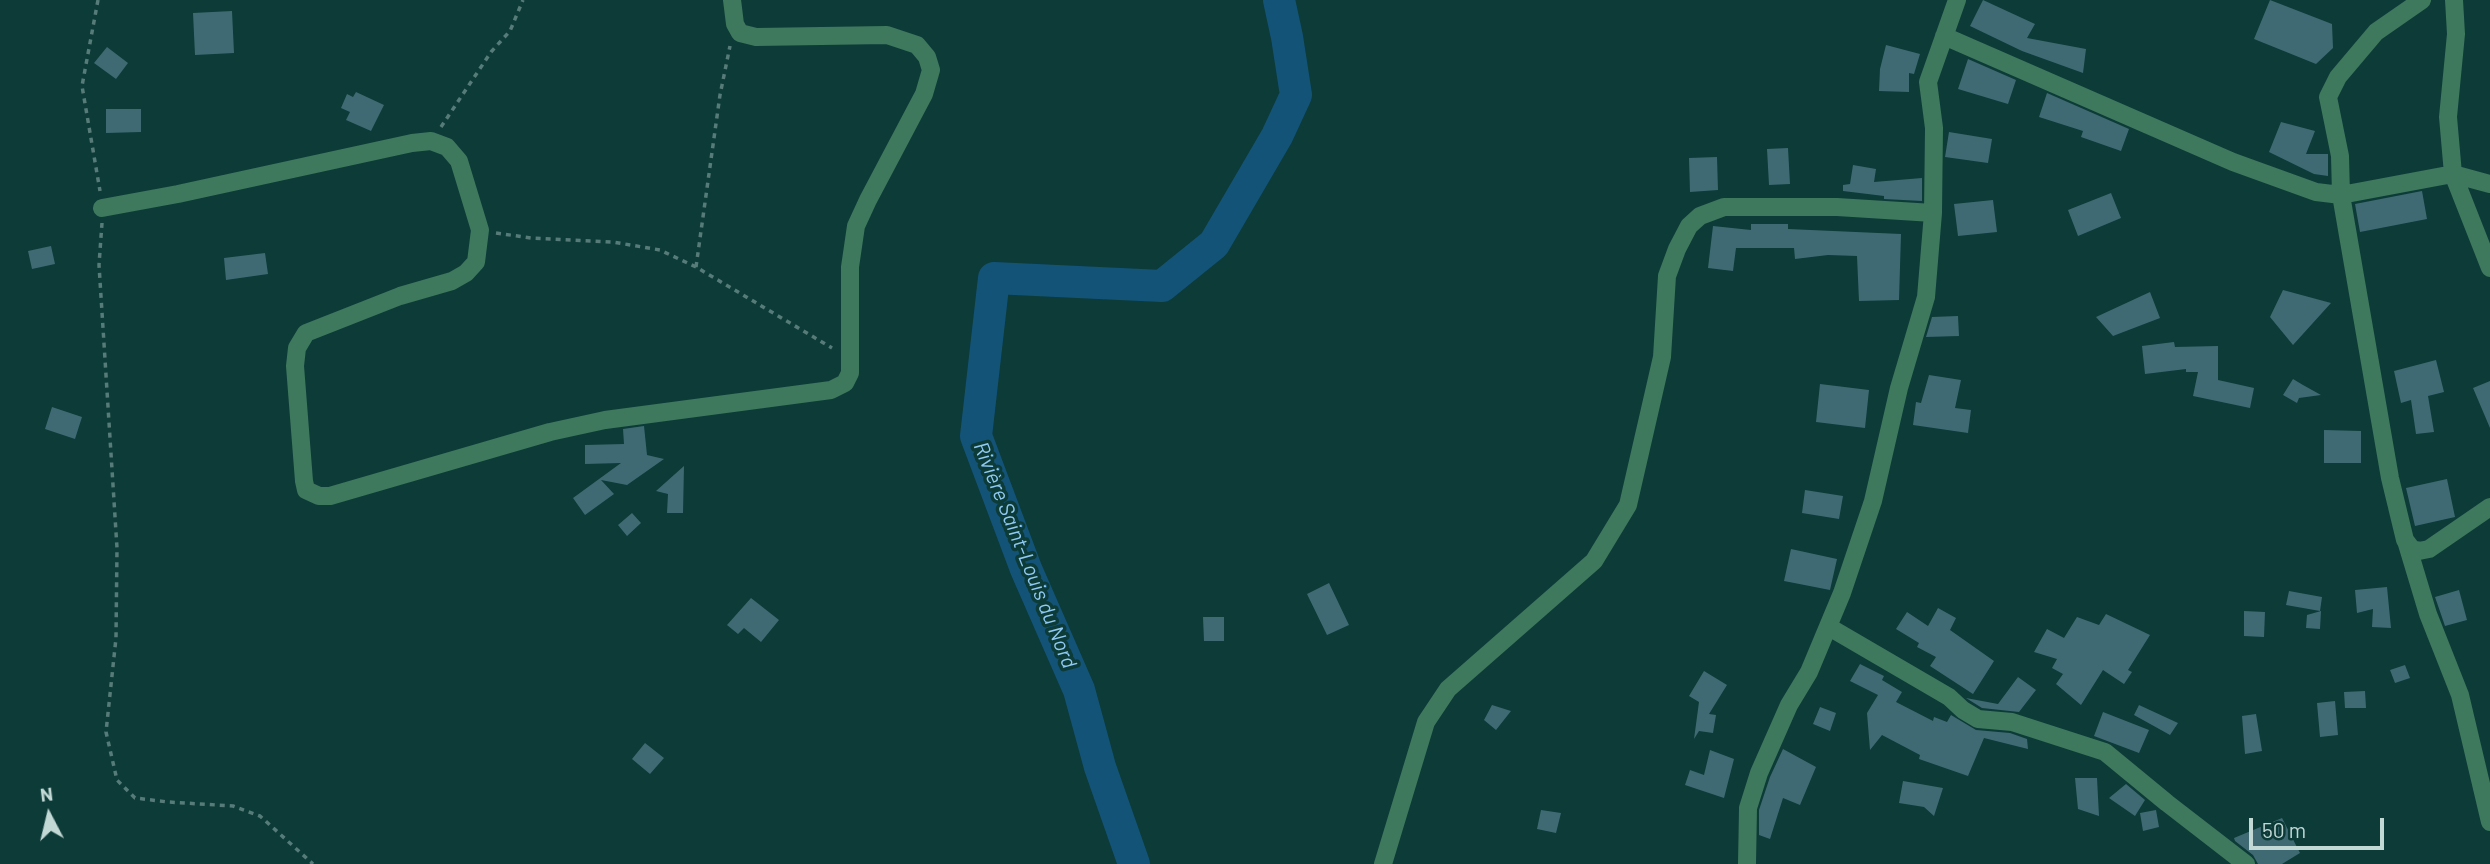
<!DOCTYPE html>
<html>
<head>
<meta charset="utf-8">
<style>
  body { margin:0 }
  #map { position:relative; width:2490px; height:864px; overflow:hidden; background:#0c3b38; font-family:Barlow,sans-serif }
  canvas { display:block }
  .north { position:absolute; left:14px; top:780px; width:70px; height:70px; -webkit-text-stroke:5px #0c3b38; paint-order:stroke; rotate:353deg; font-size:19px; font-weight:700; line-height:28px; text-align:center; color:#c1d8d5 }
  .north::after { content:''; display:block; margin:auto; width:24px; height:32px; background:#c1d8d5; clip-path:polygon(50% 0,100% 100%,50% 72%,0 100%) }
  .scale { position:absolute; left:2249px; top:818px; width:135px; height:32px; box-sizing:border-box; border:4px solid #c1d8d5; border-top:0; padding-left:9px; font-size:21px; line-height:24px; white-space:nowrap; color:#c1d8d5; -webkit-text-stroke:5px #0c3b38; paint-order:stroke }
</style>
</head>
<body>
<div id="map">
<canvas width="2490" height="864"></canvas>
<div class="north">N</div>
<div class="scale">50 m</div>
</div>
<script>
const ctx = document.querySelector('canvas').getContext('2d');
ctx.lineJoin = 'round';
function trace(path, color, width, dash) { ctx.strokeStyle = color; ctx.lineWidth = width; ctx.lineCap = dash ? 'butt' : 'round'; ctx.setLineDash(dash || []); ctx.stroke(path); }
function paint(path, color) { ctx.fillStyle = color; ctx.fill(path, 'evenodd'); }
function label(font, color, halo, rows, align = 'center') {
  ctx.font = font + ' Barlow,sans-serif'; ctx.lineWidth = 7; ctx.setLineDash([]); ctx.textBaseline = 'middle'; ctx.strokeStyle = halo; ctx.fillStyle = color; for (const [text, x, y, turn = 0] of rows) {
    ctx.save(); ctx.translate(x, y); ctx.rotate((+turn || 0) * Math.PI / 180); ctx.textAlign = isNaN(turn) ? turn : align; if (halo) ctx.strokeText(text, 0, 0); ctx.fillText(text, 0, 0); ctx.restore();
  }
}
trace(new Path2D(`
  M1134,864l-34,-97 -21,-77 -53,-121 -50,-133 18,-158 168,8 52,-42 63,-108 19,-41 -9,-58 -8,-37`), '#145378', 32);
paint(new Path2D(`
  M1983,0l52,24 -8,14 59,11 -3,24 -61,-22 -52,-25z
  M2270,0l62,24 1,24 -17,16 -62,-25z
  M232,11l2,42 -39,2 -2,-42z
  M1886,45l34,9 -6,20 -5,-1v19l-30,-1 1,-22z
  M107,47l21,16 -12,16 -22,-16z
  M1968,59l48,21 -8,24 -50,-15z
  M356,92l28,13 -13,26 -25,-11 4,-8 -9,-4 6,-14 6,3z
  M2047,93l82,36 -8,22 -40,-14 2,-6 -44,-14z
  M106,109h35v23l-35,1z
  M2281,122l34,9 -9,23h22v22l-14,-2 -45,-22z
  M1949,132l43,7 -4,24 -43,-6z
  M1788,148l2,36 -21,1 -2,-36z
  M1717,157l1,33 -28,2 -1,-34z
  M1853,165l23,4 -2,13 48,-4v23l-38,-2v-3l-41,-5v-6l7,-1z
  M2422,191l5,28 -67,13 -5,-28z
  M2111,193l10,25 -43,18 -10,-26z
  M1993,200l4,32 -39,4 -4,-32z
  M1751,224h37v5l113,5 -2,66 -40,1 -2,-45 -29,-1 -33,4 -1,-11h-58l-3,23 -25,-3 5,-42 38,4z
  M51,246l4,18 -23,5 -4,-18z
  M265,253l3,21 -42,6 -2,-22z
  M2283,290l48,13 -38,42 -23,-28z
  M2150,292l10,26 -47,18 -17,-19z
  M1958,316l1,20 -33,1 6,-20z
  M2174,342l1,5 43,-1v34l36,8 -4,20 -57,-12 5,-24h-12v-3l-41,5 -3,-28z
  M2436,360l8,32 -16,4 6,36 -18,2 -5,-34 -10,3 -7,-32z
  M1929,375l32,5 -6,28 16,2 -3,23 -55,-8 3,-23 5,1z
  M2293,379l10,6 18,10 -22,3 -2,5 -14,-8z
  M2490,381v47l-17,-40z
  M1820,384l49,6 -4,38 -49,-6z
  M52,407l30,10 -7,22 -30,-10z
  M644,426l3,29 17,4 -37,26 -26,-5 13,14 -29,21 -12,-17 48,-35 -36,1v-19l39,-1 -1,-15z
  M2324,430l37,1v32h-37z
  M684,466l-1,47h-16l1,-19 -12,-3z
  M2447,479l8,38 -40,9 -9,-38z
  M1805,490l38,6 -4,23 -37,-6z
  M632,513l9,10 -14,13 -9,-11z
  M1791,549l46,10 -7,31 -46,-9z
  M1329,583l20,42 -22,10 -20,-41z
  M2387,587l4,41 -19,-1 1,-18 -16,4 -2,-23z
  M2459,590l8,30 -22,6 -10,-29z
  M2289,591l33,6 -2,14 -34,-6z
  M751,598l28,22 -18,22 -17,-14 -6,6 -11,-9z
  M1938,608l18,10 -6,12 44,31 -21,33 -43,-28 6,-9 -19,-10 2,-4 -23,-14 11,-17 21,14z
  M2244,611l21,1 -1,25 -20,-1z
  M2321,611l-1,18 -14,-1 1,-13z
  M2106,614l44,21 -22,35 4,2 -8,12 -21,-14 -22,35 -25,-21 7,-10 -11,-6 5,-9 -23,-7 13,-23 17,9 13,-21 22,8z
  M1203,617h21v24h-20z
  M1860,664l24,12 -2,4 20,12 -6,10 37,19 1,-4 13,5 4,-7 25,15 34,3 17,6 1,10 -44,-11 -16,38 -49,-17 1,-4 -38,-20 -12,15 -3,-37 11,-18 -28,-14z
  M2405,665l5,13 -15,5 -5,-13z
  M1704,671l23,14 -18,29 7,1 -3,18 -14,-2 -5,8 5,-37 -10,-6z
  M2018,677l18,13 -17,22 -37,-4 -16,-10 32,6z
  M2365,691l1,17h-21l-1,-16z
  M2335,701l3,34 -18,2 -3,-34z
  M1492,705l19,6 -15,19 -12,-10z
  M2139,705l39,18 -8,12 -36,-20z
  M1820,707l16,6 -6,18 -17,-7z
  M2103,712l46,18 -10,23 -45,-17z
  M2256,714l6,37 -17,3 -3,-38z
  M645,743l19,15 -14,16 -18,-15z
  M1783,749l33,18 -16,38 -17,-7 -13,41 -11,-4v-25l11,-33z
  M1710,750l24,9 -10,39 -39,-13 5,-15 14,5z
  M2075,778h22l2,38 -21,-7z
  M1903,781l40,7 -9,28 -10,-9 -25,-4z
  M2126,784l19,16 -10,16 -26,-18z
  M1541,810l20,3 -5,20 -19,-4z
  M2156,810l3,17 -16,4 -3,-18z
  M2282,818l18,35 -18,11h-24l-5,-9 -18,-14 -1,-3z`), '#3f6a73');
trace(new Path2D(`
  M98,0l-16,86 18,105
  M441,127l50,-75 19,-21 13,-31
  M102,223l-3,42 18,283 -1,90 -10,94 11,48 18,18 33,4 65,4 27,10 53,48
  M496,233l35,5 82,4 47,8 36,17 136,81
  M696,267l24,-172 10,-49`), '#567b78', 3.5, [5, 5]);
trace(new Path2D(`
  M2454,0l2,34 -8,83 5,57 37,94
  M1944,36l289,126 83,30 25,3 -1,-39 -12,-59 10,-20 38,-45 46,-32
  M2490,184l-37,-10 -112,21 49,283 15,62 7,9 7,2 10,-2 61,-42
  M102,208l76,-14 234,-51 19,-2 16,6 12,14 21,69 -4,32 -10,11 -14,8 -52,15 -94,37 -9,15 -2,18 9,115 2,9 13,6h11l220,-64 55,-12 226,-30 14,-7 5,-10v-106l6,-41 12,-26 56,-106 7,-24 -4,-13 -10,-12 -30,-10 -131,2 -16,-4 -5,-9 -3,-24
  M2406,541l22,73 32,81 30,127
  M1829,627l120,70 14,13 15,9 34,3 93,30 62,51 79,61
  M1383,864l43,-142 22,-33 146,-128 34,-56 34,-148 5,-81 10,-27 12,-23 11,-10 24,-9h113l96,6
  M1747,864l1,-56 11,-35 30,-68 20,-33 33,-79 31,-92 26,-113 27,-91 7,-84 1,-85 -6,-46 29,-82`), '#3e785d', 18);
label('italic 21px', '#90c9f2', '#0c3b38', [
  ["Rivière Saint-Louis du Nord",1025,555,68]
]);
</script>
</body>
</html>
